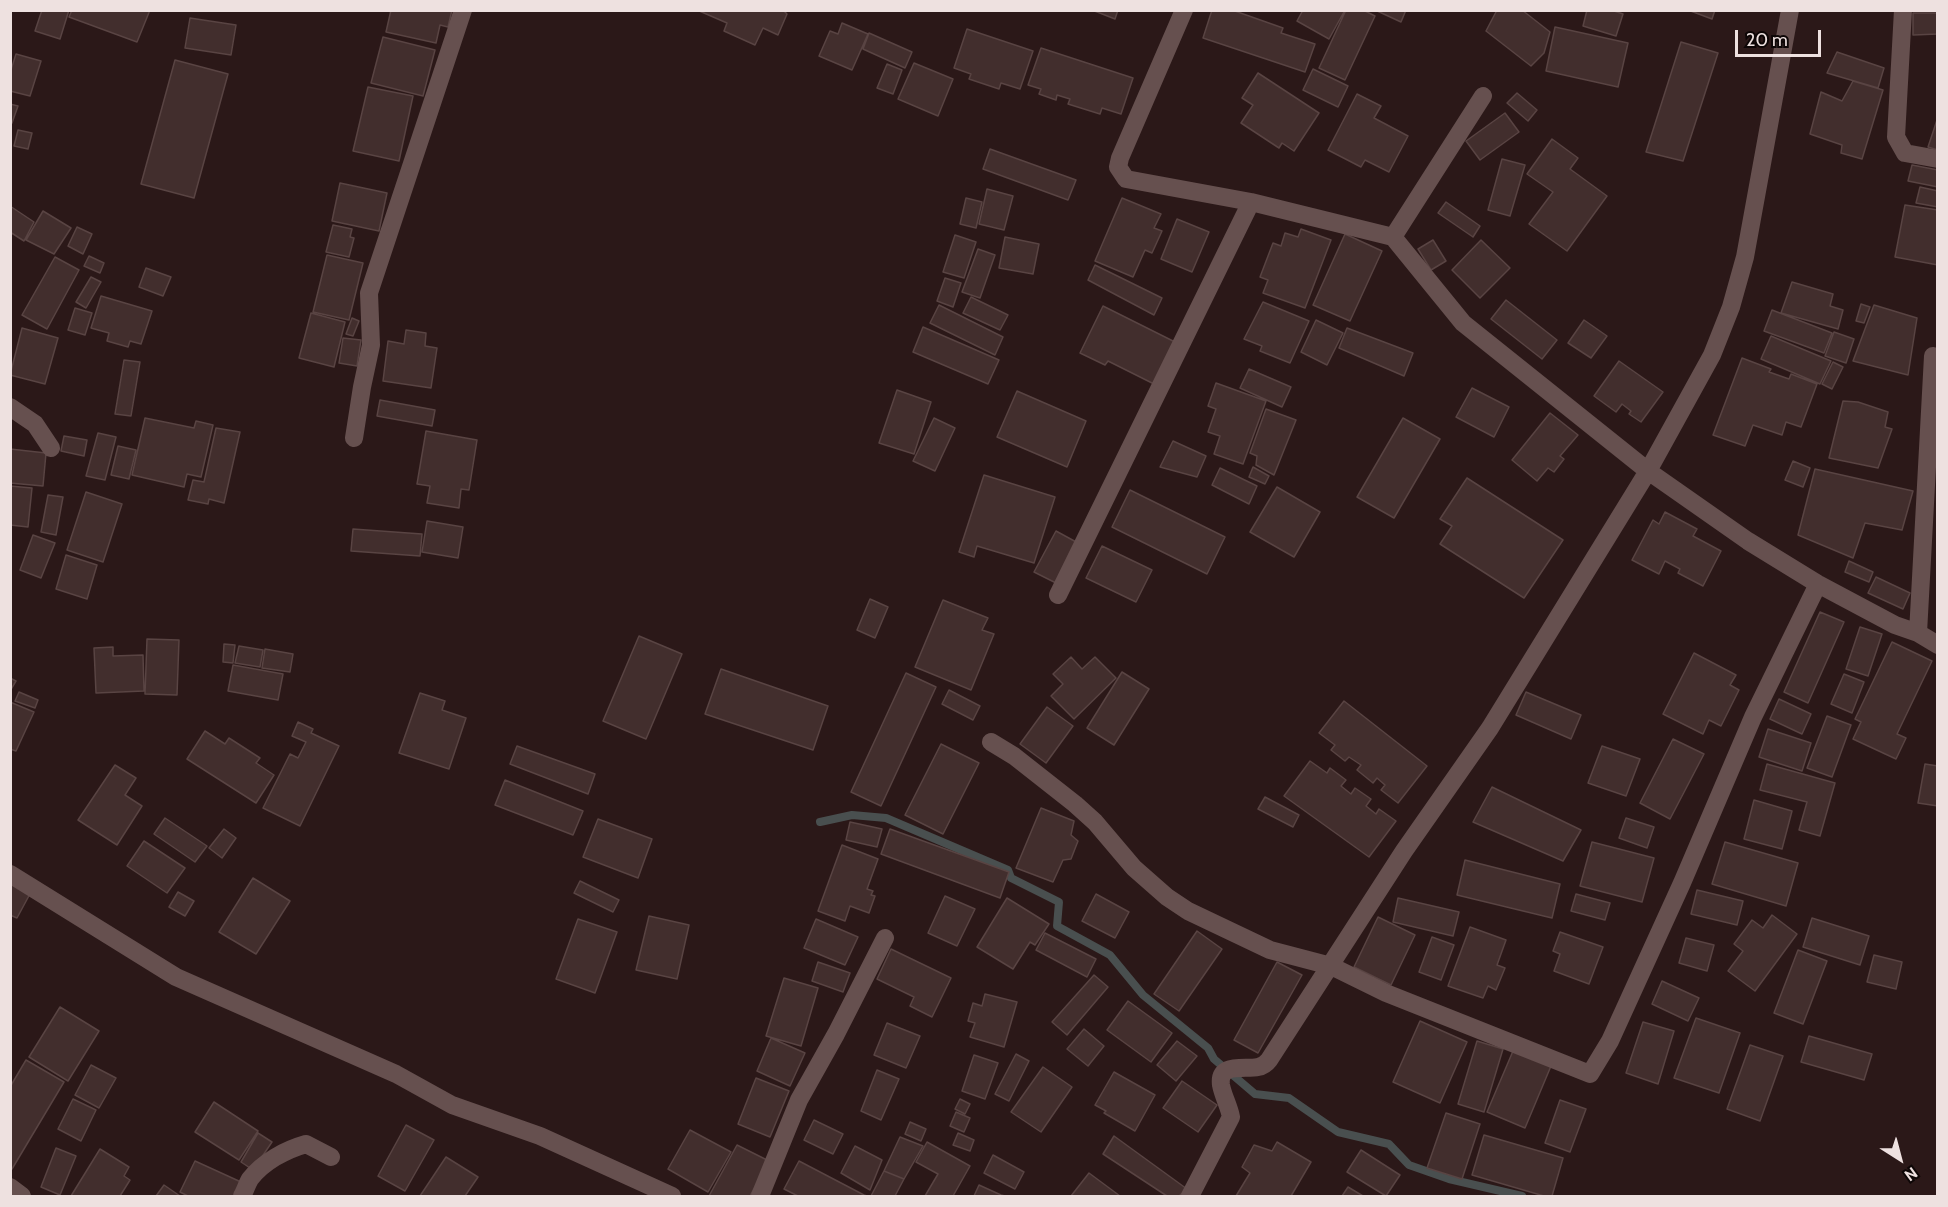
<!DOCTYPE html>
<html>
<head>
<meta charset="utf-8">
<style>
  body { margin:0 }
  #map { position:relative; width:1948px; height:1207px; overflow:hidden; background:#2b1818; font-family:Cabin,sans-serif }
  canvas { display:block }
  .frame { position:absolute; inset:0; border:12px solid #eee1e0; pointer-events:none }
  .north { position:absolute; left:1870px; top:1129px; width:60px; height:60px; -webkit-text-stroke:4px #0d0606; paint-order:stroke; rotate:144deg; font-size:16px; font-weight:700; line-height:24px; text-align:center; color:#eee1e0 }
  .north::after { content:''; display:block; margin:auto; width:21px; height:27px; background:#eee1e0; clip-path:polygon(50% 0,100% 100%,50% 72%,0 100%) }
  .scale { position:absolute; left:1735px; top:30px; width:86px; height:27px; box-sizing:border-box; border:3px solid #eee1e0; border-top:0; padding-left:8px; font-size:18px; line-height:21px; white-space:nowrap; color:#eee1e0; -webkit-text-stroke:4px #0d0606; paint-order:stroke }
</style>
</head>
<body>
<div id="map">
<canvas width="1948" height="1207"></canvas>
<div class="frame"></div>
<div class="north">N</div>
<div class="scale">20 m</div>
</div>
<script>
const ctx = document.querySelector('canvas').getContext('2d');
ctx.lineJoin = 'round';
function trace(path, color, width, dash) { ctx.strokeStyle = color; ctx.lineWidth = width; ctx.lineCap = dash ? 'butt' : 'round'; ctx.setLineDash(dash || []); ctx.stroke(path); }
function paint(path, color) { ctx.fillStyle = color; ctx.fill(path, 'evenodd'); }
trace(new Path2D(`
  M820,822l32,-7 34,3 122,52 3,8 48,24 -2,24 53,29 33,40 65,53 6,11 41,35 34,4 49,34 51,12 20,21 40,14 73,17`), '#494f4f', 8);
const building = new Path2D(`
  M42,10h27l-9,29 -25,-8z
  M72,10h78l-13,32 -68,-25z
  M391,10h61l-4,17 -8,-2 -4,18 -50,-11z
  M697,10h86l4,4 -9,21 -15,-7 -8,17 -31,-14 3,-8z
  M1092,10h26l-3,9z
  M1212,10h20l51,18 -2,5 34,11 -10,28 -102,-34z
  M1303,10h42l-16,29 -32,-18z
  M1346,10h17l12,6 -30,64 -26,-12z
  M1375,10h31l-5,12z
  M1497,10h25l28,22 -6,21 -13,13 -45,-35z
  M1587,10h24l12,4 -7,22 -33,-10z
  M1688,10h27l-3,9z
  M1913,13h25v21l-25,1z
  M190,18l46,7 -5,30 -46,-7z
  M842,23l26,11 -16,36 -33,-14 11,-25 8,3z
  M1555,27l73,16 -10,44 -72,-16z
  M967,29l66,22 -13,38 -19,-6 -2,6 -30,-10 2,-5 -17,-6z
  M869,33l43,19 -7,16 -42,-19z
  M383,37l52,13 -12,46 -52,-13z
  M1681,42l37,11 -35,108 -37,-9z
  M1041,48l92,30 -12,36 -19,-6 -2,6 -32,-10 2,-5 -13,-4 -1,5 -17,-6 2,-5 -13,-4z
  M1837,52l47,16 -6,20 -51,-15z
  M16,54l25,7 -11,35 -20,-5v-18z
  M175,60l53,14 -34,124 -53,-14z
  M914,63l39,16 -15,37 -40,-17z
  M887,64l15,6 -9,24 -16,-6z
  M1313,69l35,17 -10,21 -35,-17z
  M1258,73l61,40 -25,38 -12,-8 -3,5 -38,-25 12,-18 -11,-7z
  M1853,81l30,9 -21,69 -21,-6 1,-8 -32,-11 11,-42 21,9z
  M368,87l45,9 -14,65 -46,-10z
  M1517,93l20,17 -9,11 -21,-18z
  M1357,94l24,12 -7,12 34,18 -19,36 -24,-12 -4,7 -33,-17z
  M10,104l8,2 -6,17 -2,-1z
  M1505,113l14,19 -39,28 -14,-19z
  M1938,117v33l-10,-3z
  M18,130l14,3 -4,16 -14,-3z
  M1552,139l26,19 -8,11 37,27 -40,55 -38,-27 24,-32 -26,-18z
  M990,149l86,31 -8,20 -85,-31z
  M1502,159l23,6 -15,51 -22,-6z
  M1912,165l26,5v17l-30,-6z
  M340,183l47,10 -8,38 -47,-10z
  M1920,187l18,4v16l-22,-4z
  M987,189l26,7 -9,34 -25,-6z
  M966,198l16,4 -6,26 -16,-4z
  M1122,198l39,16 -7,14 8,3 -10,22 -7,-3 -12,27 -38,-16z
  M1446,202l34,24 -7,11 -35,-24z
  M1905,205l33,5v55l-43,-8z
  M10,206l24,16 -10,19 -14,-9z
  M43,211l28,17 -17,26 -28,-14z
  M1177,219l32,13 -17,40 -31,-13z
  M333,225l19,4 -2,8 4,1 -5,19 -23,-5z
  M77,227l15,7 -9,20 -15,-8z
  M1301,229l30,11 -26,68 -42,-15 5,-13 -8,-3 13,-34 8,3 4,-13 13,4z
  M1345,234l37,17 -32,70 -37,-16z
  M955,235l21,7 -12,36 -21,-6z
  M1005,237l34,7 -6,30 -34,-6z
  M1433,240l13,21 -15,9 -13,-21z
  M1481,240l29,28 -30,30 -28,-28z
  M978,249l17,6 -15,43 -18,-6z
  M327,255l36,8 -14,57 -36,-8z
  M89,256l15,7 -4,10 -16,-7z
  M55,257l24,13 -32,59 -25,-14z
  M1095,265l67,33 -8,17 -66,-35z
  M146,268l25,9 -8,19 -24,-9z
  M91,277l10,5 -15,26 -10,-6z
  M945,278l16,5 -8,24 -16,-6z
  M1792,282l41,12 -3,12 13,4 -5,19 -57,-16z
  M101,296l51,15 -11,33 -11,-3 -2,6 -21,-6 2,-8 -18,-5z
  M971,297l37,18 -8,15 -37,-17z
  M1506,300l51,40 -15,19 -51,-40z
  M1263,302l46,19 -19,42 -30,-12 2,-5 -18,-7z
  M1861,304l9,3 -6,16 -8,-2z
  M939,305l64,32 -8,18 -65,-32z
  M1874,305l43,13 -9,57 -55,-14z
  M1103,306l72,36 -21,42 -46,-23 -3,4 -25,-12z
  M75,308l17,5 -7,22 -17,-5z
  M1772,310l60,23 -8,20 -60,-22z
  M311,313l34,9 -11,45 -35,-9z
  M352,318l7,3 -6,15 -7,-2z
  M1316,320l27,13 -16,32 -26,-13z
  M1584,320l23,16 -16,22 -23,-15z
  M923,327l76,33 -11,24 -75,-32z
  M22,328l36,10 -13,46 -35,-9z
  M1347,328l66,25 -9,23 -65,-28z
  M406,330l20,3 -1,13 12,2 -6,40 -48,-7 5,-40 16,3z
  M1834,332l20,7 -8,24 -21,-7z
  M1771,336l60,25 -11,23 -59,-25z
  M343,338l18,2 -4,26 -18,-3z
  M1742,358l29,11 -2,3 20,7 2,-5 26,10 -16,43 -15,-5 -4,13 -29,-10 -8,21 -32,-11z
  M124,360l16,2 -9,54 -16,-2z
  M1619,361l44,31 -22,30 -12,-8 2,-3 -9,-7 -6,8 -22,-16z
  M1833,362l10,5 -11,22 -10,-5z
  M1249,369l42,18 -9,20 -42,-19z
  M1216,383l50,18 -23,63 -29,-10 6,-18 -12,-4 8,-23 -8,-3z
  M1472,388l37,19 -15,30 -38,-20z
  M897,390l34,12 -17,52 -35,-11z
  M1017,391l69,30 -19,46 -70,-30z
  M380,400l55,10 -3,16 -55,-10z
  M1843,401l15,1 30,10 -3,15 7,2 -14,39 -49,-10z
  M1266,409l30,11 -22,55 -18,-10 1,-9 -7,-3z
  M1550,413l28,22 -18,21 4,3 -10,13 -6,-4 -11,13 -25,-21z
  M145,418l49,10 2,-7 17,4 -12,52 -14,-3 -3,13 -52,-12z
  M934,418l21,10 -20,43 -22,-10z
  M1403,418l37,21 -46,79 -37,-21z
  M216,428l24,4 -16,71 -15,-4 -1,5 -20,-4 5,-20 11,2z
  M426,431l51,9 -8,50 -8,-1 -2,19 -32,-5 3,-17 -13,-2z
  M98,433l18,4 -11,43 -19,-4z
  M64,436l23,4 -3,16 -23,-5z
  M1173,441l33,15 -9,21 -37,-10z
  M118,446l18,4 -7,29 -18,-4z
  M10,449l36,4 -3,33 -33,-3z
  M1793,461l17,7 -7,19 -18,-7z
  M1253,467l16,9 -4,8 -16,-7z
  M1220,468l37,18 -8,18 -37,-19z
  M1815,469l98,22 -11,39 -37,-7 -12,35 -55,-23z
  M984,475l71,22 -21,66 -57,-17 -3,11 -15,-5z
  M1467,478l96,62 -39,58 -84,-54 12,-18 -12,-7z
  M10,486l22,2 -4,39 -18,-2z
  M1277,487l43,25 -26,45 -44,-25z
  M1130,490l95,47 -18,37 -95,-47z
  M86,492l36,12 -19,58 -36,-12z
  M48,495l15,2 -7,38 -15,-3z
  M1665,512l32,17 -4,7 28,15 -18,35 -25,-13 2,-4 -15,-8 -6,13 -27,-14 21,-40 6,4z
  M427,521l36,6 -5,31 -36,-6z
  M353,529l69,5 -2,22 -69,-5z
  M1056,531l22,12 -22,40 -22,-11z
  M33,535l22,8 -14,35 -21,-8z
  M1102,546l50,24 -16,32 -50,-24z
  M66,555l31,10 -10,34 -31,-10z
  M1849,561l24,11 -4,10 -24,-10z
  M1876,577l34,16 -7,16 -35,-16z
  M870,599l18,8 -13,31 -18,-8z
  M943,600l45,18 -6,12 12,4 -23,56 -56,-23z
  M1820,612l24,10 -36,81 -24,-11z
  M1860,627l22,7 -14,42 -22,-7z
  M639,636l43,18 -36,85 -43,-18z
  M147,639l32,1 -2,55 -32,-1z
  M1892,642l40,19 -35,73 9,4 -10,21 -43,-20 8,-17 -6,-3z
  M224,644l11,1 -2,18 -10,-1z
  M239,646l24,4 -3,17 -25,-4z
  M113,647v9l30,-1 1,36 -48,2 -2,-45z
  M265,649l28,5 -3,18 -28,-4z
  M1694,653l42,22 -6,10 9,5 -18,36 -12,-6 -6,14 -40,-20z
  M1071,657l11,12 13,-12 21,21 -42,41 -23,-23 12,-12 -10,-10z
  M233,665l50,9 -5,26 -50,-9z
  M721,669l107,37 -15,44 -108,-36z
  M1122,672l27,17 -35,56 -27,-17z
  M906,673l30,14 -55,119 -30,-14z
  M1844,674l20,8 -12,31 -21,-9z
  M10,678l6,3 -6,10z
  M949,690l31,16 -7,14 -31,-16z
  M19,692l19,8 -3,8 -20,-7z
  M1526,692l55,23 -10,24 -55,-24z
  M420,693l25,8 -3,9 24,8 -17,51 -50,-16z
  M1779,699l32,15 -9,20 -32,-15z
  M1344,701l83,65 -29,37 -17,-13 4,-5 -8,-7 -4,5 -16,-13 4,-5 -12,-8 -4,4 -14,-11 4,-5 -16,-12z
  M10,702l24,10 -18,39 -6,-2z
  M1047,707l26,19 -27,37 -26,-19z
  M1827,716l24,9 -19,52 -25,-9z
  M298,722l15,7 -2,4 28,13 -39,80 -37,-18 27,-54 8,4 8,-16 -14,-6z
  M1768,729l43,14 -9,28 -43,-14z
  M205,731l20,13 4,-6 31,20 -4,5 18,12 -18,28 -69,-44z
  M1673,739l31,15 -34,65 -30,-16z
  M941,744l38,19 -36,71 -38,-19z
  M517,746l78,28 -7,20 -78,-30z
  M1602,746l38,13 -14,37 -38,-13z
  M1310,761l17,12 3,-5 16,12 -5,6 10,8 4,-6 16,11 -5,7 10,8 3,-5 17,12 -27,36 -85,-61z
  M1767,764l68,19 -15,53 -21,-6 8,-28 -47,-12z
  M1925,764l13,2v40l-20,-3z
  M115,765l21,13 -11,17 17,11 -25,39 -39,-25z
  M505,780l78,31 -10,24 -78,-30z
  M1492,787l89,43 -18,31 -90,-39z
  M1265,797l34,18 -6,12 -35,-18z
  M1754,800l38,11 -10,38 -38,-10z
  M1041,808l33,13 -3,14 7,6 -7,18 -8,1 -10,22 -37,-14z
  M165,818l42,28 -12,16 -41,-28z
  M1626,818l28,9 -7,21 -28,-10z
  M598,819l54,20 -14,39 -55,-21z
  M850,822l32,7 -5,18 -31,-7z
  M224,829l12,9 -14,20 -13,-10z
  M890,829l119,43 -9,26 -119,-44z
  M144,841l41,27 -18,25 -40,-27z
  M1592,842l62,16 -12,44 -62,-16z
  M1725,842l73,21 -12,43 -74,-22z
  M842,845l36,14 -11,30 6,2 -2,4 4,1 -6,17 -19,-7 -5,15 -27,-10z
  M1465,860l95,24 -8,34 -95,-23z
  M253,878l37,23 -34,53 -37,-22z
  M10,881l21,11 -14,26 -7,-3z
  M580,881l39,19 -6,12 -39,-19z
  M1697,890l46,11 -6,24 -46,-11z
  M178,892l16,9 -9,15 -16,-9z
  M1096,894l33,18 -14,26 -33,-17z
  M1576,894l34,9 -5,17 -34,-9z
  M945,896l30,13 -18,37 -29,-13z
  M1007,898l42,26 -14,21 -5,-3 -17,27 -36,-22z
  M1398,898l61,14 -6,24 -60,-14z
  M1772,915l25,19 -42,57 -27,-20 15,-20 -9,-7 18,-24 11,8z
  M649,916l40,9 -12,54 -41,-9z
  M1378,917l37,18 -24,50 -37,-18z
  M1812,918l57,18 -9,29 -57,-18z
  M578,919l39,13 -22,61 -39,-14z
  M816,919l42,18 -13,28 -41,-17z
  M1470,927l36,13 -9,25 8,3 -9,22 -8,-4 -5,12 -35,-12z
  M1197,931l25,18 -43,62 -25,-17z
  M1560,932l43,15 -14,37 -35,-13 6,-17 -7,-3z
  M1045,933l51,26 -9,18 -51,-27z
  M1432,937l22,8 -13,35 -22,-8z
  M1686,938l28,7 -7,26 -28,-8z
  M891,949l60,29 -19,39 -22,-11 4,-9 -37,-18z
  M1798,950l29,11 -24,63 -29,-11z
  M1874,955l28,7 -6,27 -29,-7z
  M818,962l32,11 -7,19 -31,-11z
  M1277,962l25,13 -44,78 -24,-13z
  M1094,975l14,12 -41,48 -15,-13z
  M784,978l34,10 -17,58 -35,-10z
  M1662,981l37,17 -11,23 -36,-17z
  M985,994l32,8 -13,45 -34,-10 5,-14 -7,-2 5,-18 9,3z
  M1128,1001l44,32 -21,29 -44,-32z
  M60,1007l39,24 -31,50 -39,-24z
  M1696,1018l44,15 -21,60 -45,-15z
  M1420,1021l47,21 -27,61 -47,-21z
  M1643,1022l31,9 -16,53 -32,-11z
  M887,1023l33,13 -14,32 -32,-13z
  M1084,1029l20,17 -16,20 -21,-17z
  M1809,1036l63,18 -8,26 -63,-18z
  M771,1038l34,15 -15,33 -33,-15z
  M1177,1041l20,15 -21,25 -19,-16z
  M1477,1041l26,8 -19,63 -26,-8z
  M1750,1045l33,11 -23,65 -33,-12z
  M1513,1051l38,15 -26,62 -38,-16z
  M1016,1054l13,7 -20,40 -14,-7z
  M974,1055l24,8 -13,36 -23,-8z
  M26,1060l38,22 -52,87 -2,-1v-81z
  M91,1065l25,13 -17,30 -24,-13z
  M1043,1067l29,20 -31,45 -30,-20z
  M877,1070l22,9 -18,41 -20,-9z
  M1114,1072l41,23 -20,36 -31,-18 2,-2 -11,-6z
  M756,1078l33,13 -19,46 -32,-13z
  M1182,1081l35,24 -19,27 -35,-24z
  M73,1099l23,11 -15,31 -23,-12z
  M960,1099l10,5 -5,10 -10,-5z
  M1560,1100l26,9 -16,43 -25,-9z
  M214,1102l44,29 -19,29 -44,-28z
  M956,1112l14,6 -6,14 -14,-6z
  M1446,1113l34,11 -18,55 -35,-11z
  M814,1120l29,14 -10,20 -29,-14z
  M910,1122l16,7 -5,12 -16,-7z
  M406,1125l28,15 -29,51 -27,-15z
  M690,1130l41,22 -23,40 -40,-23z
  M258,1133l14,9 -19,28 -12,-8z
  M958,1133l16,7 -4,11 -17,-6z
  M1484,1135l79,23 -11,38h-8l-72,-21z
  M1114,1136l73,53 -8,7h-12l-64,-42z
  M900,1137l23,9 -19,33 -20,-8z
  M927,1142l43,24 -17,30h-28l13,-22 -22,-12z
  M1277,1142l34,20 -20,34h-55l14,-23 -8,-6 12,-22 18,6z
  M737,1145l32,16 -19,35h-41z
  M855,1146l27,14 -12,30 -29,-17z
  M56,1148l20,8 -16,39 -19,-8z
  M100,1149l29,18 -5,9 6,4 -10,16h-49z
  M1361,1150l39,25 -14,21 -39,-24z
  M993,1155l31,17 -9,17 -31,-16z
  M446,1157l32,20 -13,19h-45z
  M195,1161l46,21 -7,14h-46l-8,-4z
  M799,1161l65,34 3,1h-69l-14,-7z
  M884,1171l20,8 -9,17h-24z
  M1089,1173l31,23h-49z
  M164,1185l16,11h-24z
  M979,1185l22,10 4,1h-31z
  M1348,1187l15,9h-21z`);
paint(building, '#422e2d');
trace(building, '#594443', 1.5);
trace(new Path2D(`
  M1184,10l-64,148 -2,9 8,12 125,23 142,35 70,86 185,148 100,70 70,43 77,41 23,8 20,12
  M1903,10l-7,127 9,16 33,6
  M1393,237l90,-141
  M10,407l25,17 16,24
  M354,438l8,-51 9,-42 -2,-52 94,-283
  M1058,595l193,-393
  M1918,633l15,-277
  M991,742l23,14 61,48 20,18 39,46 33,29 21,14 82,39 61,16 55,27 204,81 20,-33 72,-158 71,-166 65,-133
  M10,874l166,103 220,97 56,31 88,31 132,60
  M10,1187l12,9
  M242,1196c3,-5 5,-12 8,-17 13,-17 35,-29 56,-35l25,13
  M760,1196l39,-96 37,-66 49,-96
  M1190,1196l41,-79c-2,-11 -8,-21 -10,-32 -3,-23 24,-15 37,-18 5,-1 8,-3 11,-7l135,-209 86,-123 158,-257 64,-116 19,-48 14,-50 45,-247`), '#66504f', 18);
</script>
</body>
</html>
